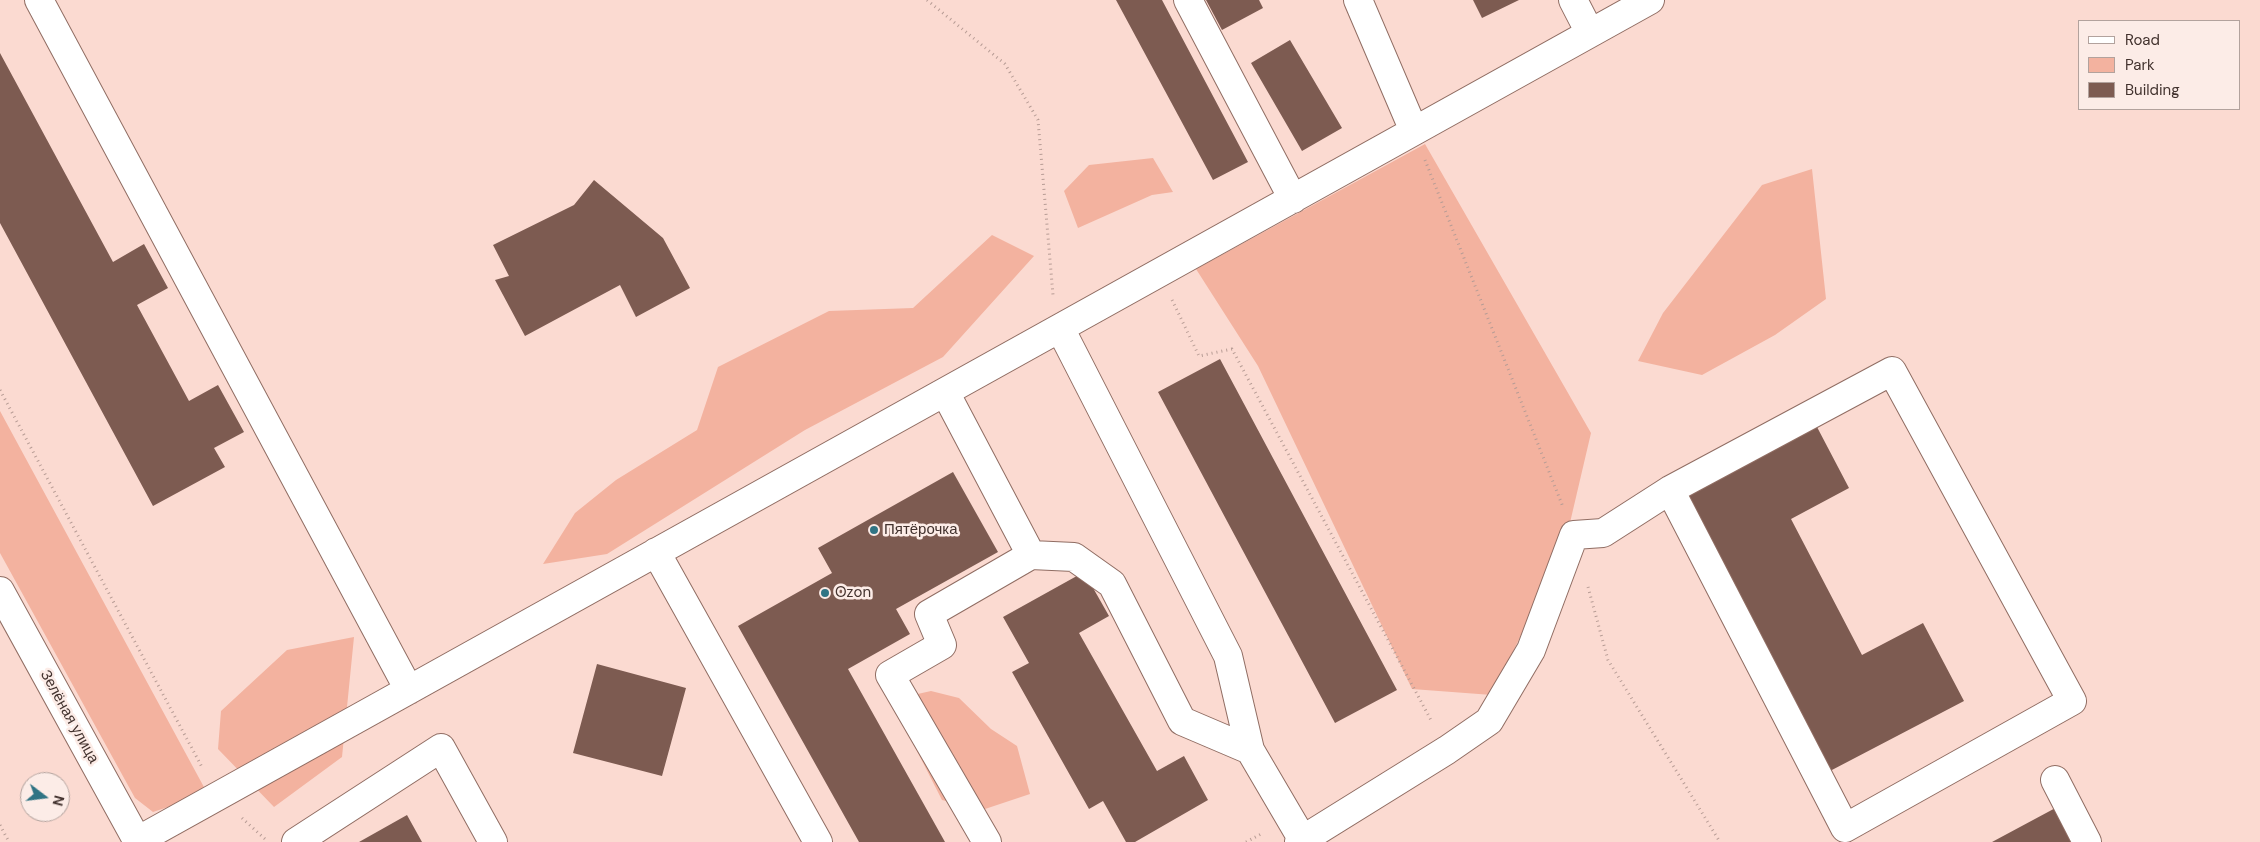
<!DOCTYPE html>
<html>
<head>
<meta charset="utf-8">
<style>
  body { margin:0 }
  #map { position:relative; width:2260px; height:842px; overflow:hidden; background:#fbdad1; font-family:"DM Sans",sans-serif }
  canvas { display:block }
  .legend { position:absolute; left:2078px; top:20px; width:162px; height:90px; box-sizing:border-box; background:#fcece7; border:1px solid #b2a29d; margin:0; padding:6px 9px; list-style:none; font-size:15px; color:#42322e }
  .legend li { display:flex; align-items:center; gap:10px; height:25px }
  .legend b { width:25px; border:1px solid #b2a29d }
  .north { position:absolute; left:20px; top:772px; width:50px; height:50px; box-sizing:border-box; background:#fcece7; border:1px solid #b2a29d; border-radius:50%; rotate:105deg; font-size:14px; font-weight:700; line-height:20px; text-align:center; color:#42322e }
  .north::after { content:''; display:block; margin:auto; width:18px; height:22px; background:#307484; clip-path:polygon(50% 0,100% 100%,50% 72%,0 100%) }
</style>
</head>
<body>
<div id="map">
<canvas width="2260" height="842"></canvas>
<ul class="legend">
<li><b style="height:6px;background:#fff"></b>Road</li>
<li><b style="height:14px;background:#f3b29f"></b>Park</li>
<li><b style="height:14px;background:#7d5b51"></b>Building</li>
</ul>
<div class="north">N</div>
</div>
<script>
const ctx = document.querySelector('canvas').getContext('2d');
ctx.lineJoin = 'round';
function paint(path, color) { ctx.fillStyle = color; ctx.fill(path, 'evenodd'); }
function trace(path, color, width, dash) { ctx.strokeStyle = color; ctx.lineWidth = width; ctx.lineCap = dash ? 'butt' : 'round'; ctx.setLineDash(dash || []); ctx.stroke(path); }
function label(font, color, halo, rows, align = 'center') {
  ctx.font = font + ' "DM Sans",sans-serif'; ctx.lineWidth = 5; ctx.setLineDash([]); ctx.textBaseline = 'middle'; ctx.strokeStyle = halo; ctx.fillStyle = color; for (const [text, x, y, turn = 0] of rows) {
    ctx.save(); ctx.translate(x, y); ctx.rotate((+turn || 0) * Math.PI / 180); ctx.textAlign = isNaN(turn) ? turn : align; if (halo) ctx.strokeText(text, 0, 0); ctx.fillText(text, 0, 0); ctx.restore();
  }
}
paint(new Path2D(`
  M1425,144l166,289 -26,111 -73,151 -80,-6 -154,-323 -62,-97z
  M1153,158l20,34 -21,3 -74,33 -14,-37 25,-26z
  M1812,169l14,130 -51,36 -73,40 -64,-14 25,-48 99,-128z
  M992,235l42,21 -91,101 -138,73 -198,124 -64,10 32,-51 41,-33 81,-50 21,-63 111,-56 84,-3z
  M0,411l205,378 -28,15 -24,8 -18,-14 -135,-245z
  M354,637l-12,120 -68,50 -56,-58 3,-38 66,-61z
  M931,691l28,7 32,31 26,17 13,48 -48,16 -40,-10 -51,-100z`), '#f3b29f');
paint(new Path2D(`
  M1116,0h46l86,162 -35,18z
  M1206,0h53l4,8 -41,22z
  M1473,0h46l-37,18z
  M1290,40l52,88 -40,23 -51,-88z
  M0,53l113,209 31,-18 24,44 -31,17 52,96 29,-16 26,47 -30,16 11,19 -72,39 -153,-283z
  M594,180l69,58 27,50 -54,29 -16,-32 -95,51 -30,-56 14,-4 -16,-31 81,-40z
  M1220,359l177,331 -62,33 -177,-331z
  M1817,427l32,61 -58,31 71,136 61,-32 41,78 -134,70 -144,-275z
  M953,472l45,80 -102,57 14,25 -62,35 97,173h-86l-121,-216 94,-53 -14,-25z
  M1084,572l25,44 -30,17 78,138 27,-15 24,44 -73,42h-9l-23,-41 -14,8 -77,-137 17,-9 -26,-46z
  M597,664l89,24 -24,88 -89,-23z
  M2061,805l20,37h-89z
  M407,815l15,27h-63z`), '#7d5b51');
const minor = new Path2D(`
  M39,0l370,690
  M1188,0l105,199
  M1358,0l56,131
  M1573,0l17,33
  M1060,328l168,328 22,94
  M945,392l86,163 -102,59 13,31 -52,30 97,167
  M656,552l162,290
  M1031,555l43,2 38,27 70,137 68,29 54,92
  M2055,780l32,62
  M137,841l1513,-841
  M296,842l145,-94 52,94
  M1299,842l148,-92 42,-29 42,-71 43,-115 29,-2 67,-43 222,-119 180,330 -227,127 -175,-338`);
const major = new Path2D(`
  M0,591l138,251`);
trace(minor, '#906d63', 30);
trace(major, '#906d63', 30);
trace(new Path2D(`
  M927,0l78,64 33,56 15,175
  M1425,160l138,347
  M1172,300l27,56 33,-7 200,373
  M0,390l203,379
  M1588,587l20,73 112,182
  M242,818l23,21
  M0,825l9,17
  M1246,842l17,-9`), '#b79c95', 3, [1, 4]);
trace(minor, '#fff', 28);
trace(major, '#fff', 28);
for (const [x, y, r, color] of [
  [874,530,5,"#307484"],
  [825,593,5,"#307484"]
]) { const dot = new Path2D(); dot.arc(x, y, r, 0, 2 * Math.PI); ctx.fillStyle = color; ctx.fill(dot); trace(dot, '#fcece7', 2); }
label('15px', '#42322e', '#fcece7', [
  ["Пятёрочка",884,530],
  ["Ozon",835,593]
], 'left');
label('15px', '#42322e', '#fcece7', [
  ["Зелёная улица",69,717,61]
]);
</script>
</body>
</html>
